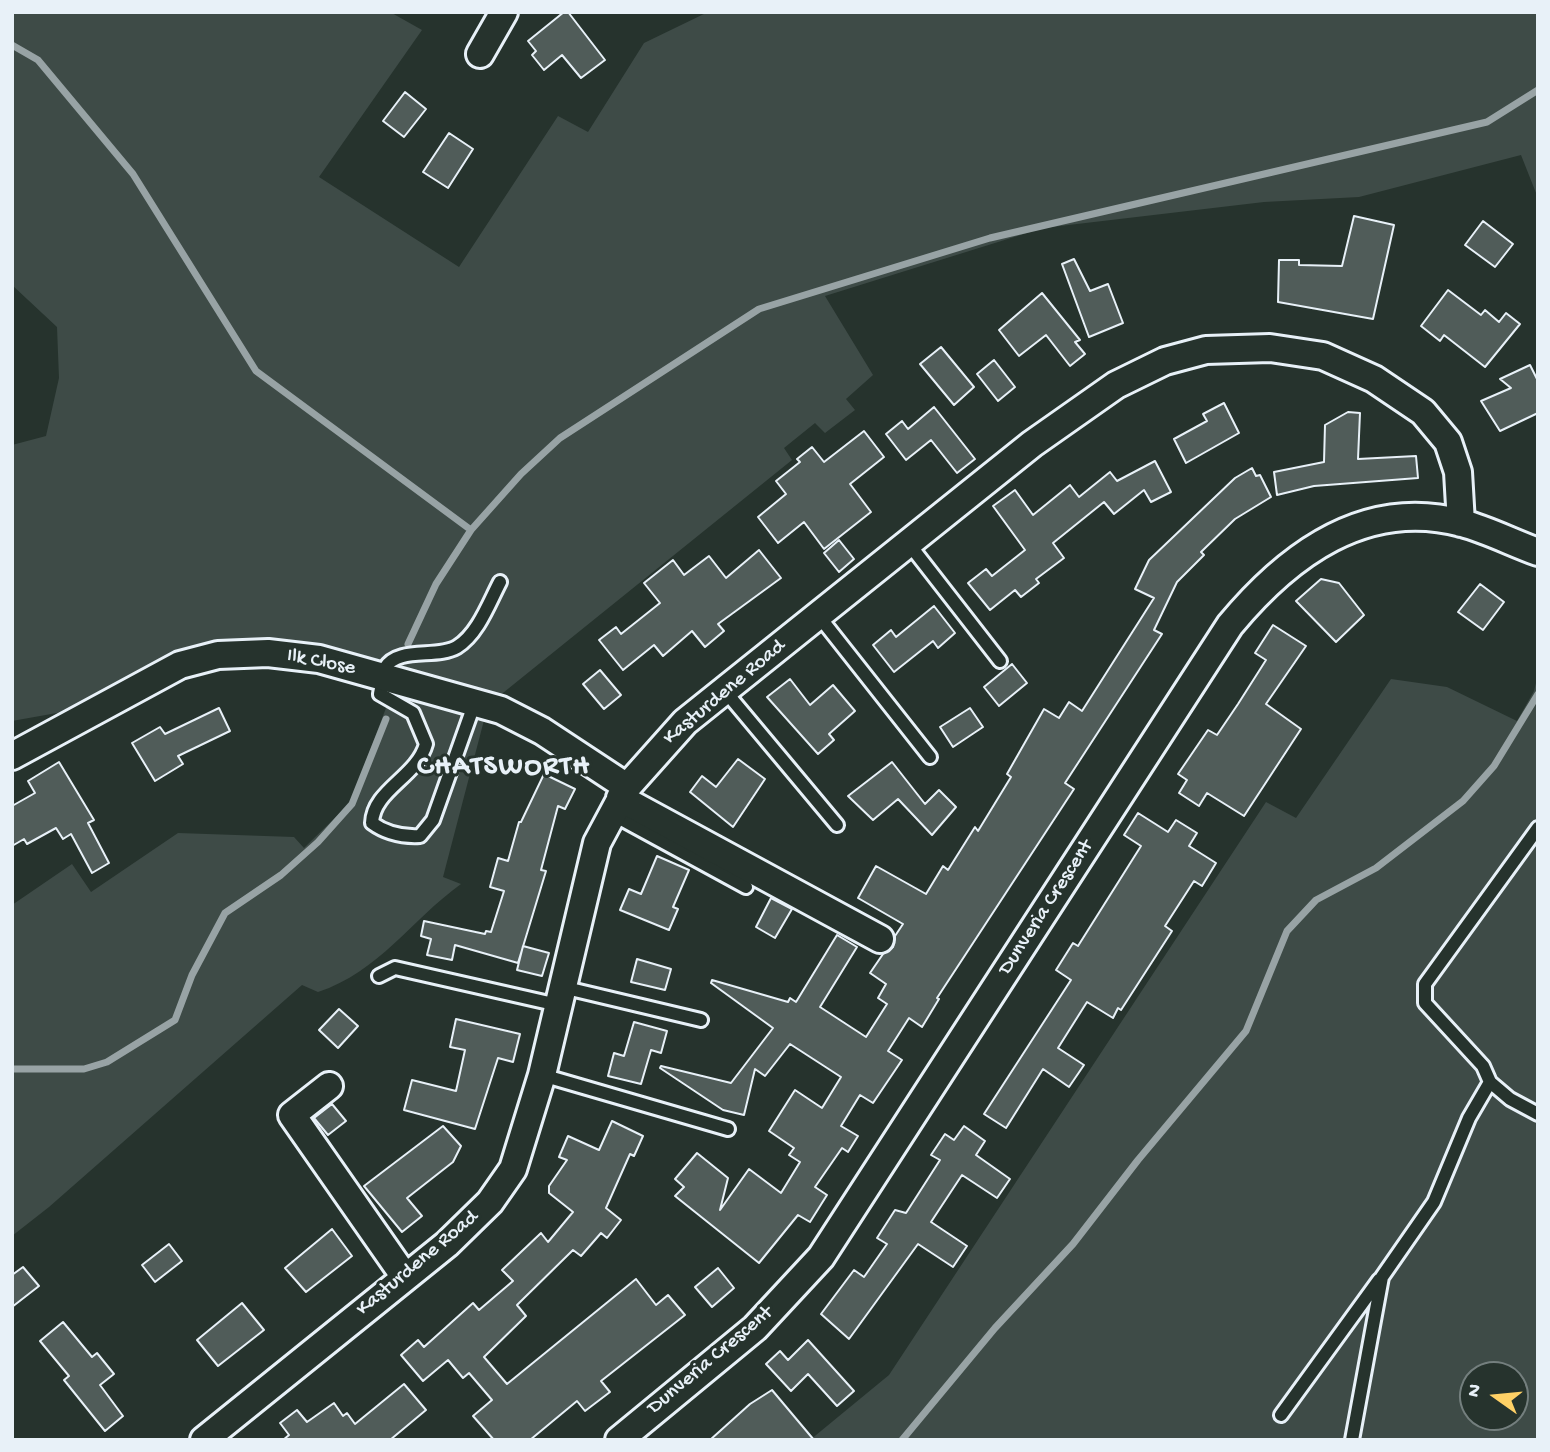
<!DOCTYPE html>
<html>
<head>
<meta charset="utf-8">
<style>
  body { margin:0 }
  #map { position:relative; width:1550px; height:1452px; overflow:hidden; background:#26332d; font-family:"Gochi Hand",sans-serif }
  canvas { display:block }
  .frame { position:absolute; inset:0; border:14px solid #e8f1f8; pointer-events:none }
  .north { position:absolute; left:1459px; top:1361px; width:70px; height:70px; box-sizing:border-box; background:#26332d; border:2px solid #747f7e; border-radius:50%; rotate:285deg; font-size:19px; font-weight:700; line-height:28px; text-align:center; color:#e8f1f8 }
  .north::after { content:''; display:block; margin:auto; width:24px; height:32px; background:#ffd166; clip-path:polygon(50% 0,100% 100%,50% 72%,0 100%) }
</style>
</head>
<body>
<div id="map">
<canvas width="1550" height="1452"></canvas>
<div class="frame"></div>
<div class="north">N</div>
</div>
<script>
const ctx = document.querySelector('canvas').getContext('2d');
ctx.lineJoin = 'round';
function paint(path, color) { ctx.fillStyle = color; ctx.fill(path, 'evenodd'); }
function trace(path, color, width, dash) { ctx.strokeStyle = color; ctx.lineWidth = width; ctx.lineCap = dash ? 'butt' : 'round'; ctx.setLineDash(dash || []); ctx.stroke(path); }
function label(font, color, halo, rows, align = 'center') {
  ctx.font = font + ' "Gochi Hand",sans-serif'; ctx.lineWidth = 6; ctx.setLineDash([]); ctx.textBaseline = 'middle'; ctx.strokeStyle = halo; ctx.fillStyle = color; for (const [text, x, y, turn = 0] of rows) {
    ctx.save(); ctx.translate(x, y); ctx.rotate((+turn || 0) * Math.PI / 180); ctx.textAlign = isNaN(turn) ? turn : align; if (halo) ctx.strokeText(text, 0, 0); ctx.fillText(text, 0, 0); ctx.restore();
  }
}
paint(new Path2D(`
  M12,12h378l32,18 -103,147 140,90 99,-151 30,16 56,-89 64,-31h830v186l-17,-43 -162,42 -95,5 -221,26 -218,68 48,79 -27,24 9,11 -30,23 -10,-10 -31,25 8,12 -304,245 -45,172 18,7c-50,36 -82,88 -143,108l-16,-7 -253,222 -37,29v-331l60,-41 19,28 87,-59 116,4 10,11 46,-45 47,-124 -177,-27 -124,54 -84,15v-276l34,-9 13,-58 -2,-51 -45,-42z
  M1538,675v765h-728l79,-65 377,-573 30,16 95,-139 56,8 70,34 17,-30zM1473,1375h42v42h-42z`), '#3e4b47');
trace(new Path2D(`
  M12,45l26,15 95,114 123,197 215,159
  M408,644l28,-60 35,-54 50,-56 39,-36 199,-129 231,-71 497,-116 51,-32
  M12,1069h72l23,-7 68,-42 17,-45 33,-62 56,-38 37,-33 34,-38 34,-85
  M902,1440l93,-112 78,-84 65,-84 108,-129 41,-100 29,-31 60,-32 87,-67 31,-35 44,-72`), '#98a3a5', 7);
const building = new Path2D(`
  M564,12h4l37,48 -24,18 -19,-23 -18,15 -12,-15 4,-4 -8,-10z
  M405,92l21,17 -22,28 -21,-16z
  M449,133l24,16 -25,39 -25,-16z
  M1354,216l40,9 -21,94 -95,-17 1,-42h20v5l43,1z
  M1483,221l30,23 -18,23 -30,-22z
  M1074,259l16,32 18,-7 15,39 -34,14 -27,-73z
  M1448,290l33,25 4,-5 14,12 7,-9 14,11 -35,43 -41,-32 -4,6 -19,-15z
  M1042,293l38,47 -5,2 10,12 -15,12 -24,-31 -27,21 -20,-26z
  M941,347l33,40 -20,18 -34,-41z
  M994,360l21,27 -17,14 -21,-27z
  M1530,365l8,16v32l-38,18 -19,-30 30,-13 -11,-9z
  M1224,403l15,30 -53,30 -12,-24 33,-18 -4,-7z
  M934,407l41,52 -18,14 -26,-33 -25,20 -20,-26 16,-13 6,8z
  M1348,412l12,1 -2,46 58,-3 2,22 -104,8 -37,9 -3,-23 50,-10 1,-37z
  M864,431l20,26 -34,27 21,28 -47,37 -20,-27 -26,21 -20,-26 28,-23 -10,-13 24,-19 -3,-3 15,-12 12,15z
  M1155,461l16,31 -20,10 -7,-12 -30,24 -10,-12 -51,41 11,15 -28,21 3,4 -18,14 -6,-7 -25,20 -22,-27 18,-14 6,7 33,-26 -32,-44 22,-16 18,25 37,-30 9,12 31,-25 7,9z
  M1252,468l4,8 4,-1 11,22 -36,22 -34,33 3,3 -27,27 -23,48 8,4 -97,149 9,6 -137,209 2,1 -17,28 -13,-9 -21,33 14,9 -29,43 -13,-8 -19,31 17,10 -10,16 -6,-4 -27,39 12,8 -17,27 -12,-7 -39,48 -84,-67 9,-9 -9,-8 22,-26 31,25 -8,32 29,-41 32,24 19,-31 -11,-7 5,-7 -25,-17 26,-41 27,18 19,-31 -51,-33 -25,32 -10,-7 -11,46 -21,-5 -63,-42 1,-2 70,17 42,-55 -62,-45 1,-3 76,22 2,-4 6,4 41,-67 20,12 -37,60 46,30 21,-33 -9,-6 8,-14 -16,-11 13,-19 10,-7 2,-11 8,-12 -45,-26 18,-32 50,28 17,-28 5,4 27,-43 3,4 33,-54 -4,-3 37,-65 15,9 10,-16 13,9 72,-113 -19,-9 14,-29 86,-82z
  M839,540l15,19 -15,13 -15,-19z
  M759,550l22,28 -63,46 6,7 -19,16 -13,-16 -29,25 -9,-11 -31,25 -24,-30 17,-13 5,7 39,-31 -16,-20 29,-23 11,15 25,-19 17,22z
  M1321,579l18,4 25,32 -28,27 -40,-41z
  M1480,584l24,18 -21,28 -25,-18z
  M934,606l21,27 -17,15 -5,-7 -39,31 -21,-27 18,-15 5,7z
  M1273,625l33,21 -40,58 35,25 -57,87 -37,-23 -8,13 -20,-13 8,-13 -9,-6 30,-44 9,5 21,-31 28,-44 -11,-7z
  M1012,664l15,19 -28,23 -15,-19z
  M600,670l21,25 -17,14 -21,-25z
  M790,679l20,26 23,-20 22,26 -26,23 5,6 -16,14 -51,-57z
  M219,708l11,23 -52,25 5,8 -28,17 -23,-38 28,-16 5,7z
  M970,708l13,19 -30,20 -13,-20z
  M738,759l27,20 -32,48 -43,-35 12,-16 14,11z
  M59,762l35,58 -6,3 21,40 -17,10 -21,-39 -8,5 -7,-11 -29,16 -3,-5 -12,7v-40l23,-13 -7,-12z
  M892,762l33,42 14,-14 17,17 -24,28 -34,-36 -25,21 -25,-24z
  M544,774l31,15 -10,20 -7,-3 -17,64 5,1 -28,92 -63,-18 -3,15 -25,-5 4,-16 -10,-3 3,-15 61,13 1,-3 5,1 13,-41 -14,-4 8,-29 10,3 11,-39h2z
  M1138,813l30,19 8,-12 21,13 -8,13 27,17 -14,23 -8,-5 -29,45 7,5 -51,79 -3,-2 -5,10 -26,-16 -29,46 26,17 -15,22 -26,-18 -37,59 -22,-14 87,-134 -15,-10 17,-27 5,3 63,-100 -17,-11z
  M657,856l32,14 -16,37 5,2 -9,21 -49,-20 9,-21 12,5z
  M771,898l21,11 -17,29 -19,-11z
  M523,946l26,7 -7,23 -25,-6z
  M637,959l34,10 -6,21 -34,-8z
  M339,1009l19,17 -20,22 -19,-18z
  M456,1019l64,15 -7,28 -15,-4 -23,71 -71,-19 8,-30 44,11 9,-41 -15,-3z
  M634,1022l33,9 -6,22 -10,-3 -10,34 -33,-8 6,-23 10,3z
  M332,1104l14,17 -18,14 -14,-17z
  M612,1121l31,15 -9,20 -4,-2 -24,54 15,12 -14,18 -6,-5 -20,23 -8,-6 -56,55 9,11 -42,41 23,27 129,-105 20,26 12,-10 17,20 -84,66 9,11 -25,19 -8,-10 -47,39h-36l-21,-24 19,-16 -23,-27 -6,5 -15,-18 -25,21 -22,-26 17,-15 6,7 49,-44 6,7 34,-29 -11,-11 39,-37 7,9 25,-30 -24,-19v-7l18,-26 -8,-3 9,-21 31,14z
  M443,1126l18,20 -8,16 -46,36 15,18 -20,16 -38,-46z
  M964,1126l21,15 -9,14 34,24 -13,19 -35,-23 -31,47 36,24 -14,21 -35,-23 -69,95 -28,-25 33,-44 10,7 23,-33 -10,-6 18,-28 11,3 34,-53 -9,-5 14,-21 9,6z
  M332,1229l20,27 -46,36 -21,-24z
  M169,1244l13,17 -27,21 -13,-17z
  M23,1267l16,19 -27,21v-32z
  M718,1268l16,20 -22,19 -17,-20z
  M242,1303l22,27 -46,36 -21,-26z
  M63,1322l29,35 5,-4 17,21 -14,11 23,31 -18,15 -41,-51 5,-4 -29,-35z
  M808,1340l46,51 -17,15 -29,-32 -17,17 -25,-27 14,-13 8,9z
  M404,1384l22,26 -36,30h-107l6,-5 -9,-12 17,-13 10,12 27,-19 9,13 4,-3 8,11z
  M772,1390l42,50h-104l40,-36z`);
paint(building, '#505c59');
trace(building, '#e8f1f8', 2);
const service = new Path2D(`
  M909,544l91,117
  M818,615l112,142
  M725,691l112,134
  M475,702l-42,118 -13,16c-18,1 -33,-2 -48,-13 1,-33 45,-46 54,-79l-13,-31 -33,-19 5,-26c13,-22 52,-9 72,-21 21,-13 32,-44 43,-65
  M612,814l134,73
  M1538,828l-113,156v19l58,63 7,16 20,17 28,15
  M379,976l16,-8 163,37
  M562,987l139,33
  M542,1075l186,54
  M1281,1415l98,-135
  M1352,1440l30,-163 52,-75 35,-84 21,-36`);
const minor = new Path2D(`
  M480,54l24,-42
  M12,756l168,-91 38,-10 50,-2 51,6 182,51 41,21 85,56
  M620,798l260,141
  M329,1086l-37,29 113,162
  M204,1440l243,-196 43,-42 23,-33 29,-94 55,-232 30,-56 58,-65 347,-278 84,-59 49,-24 41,-11 64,-2 53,8 51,23 49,33 25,30 10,30 3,51
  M619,1440l136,-112 66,-71 409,-632c58,-70 135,-128 232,-102 26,7 51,20 76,29`);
trace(service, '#e8f1f8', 18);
trace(minor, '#e8f1f8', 32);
trace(service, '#26332d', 12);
trace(minor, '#26332d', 26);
label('21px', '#e8f1f8', '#26332d', [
  ["Ilk Close",321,663,11],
  ["Kasturdene Road",725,693,-40],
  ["Dunveria Crescent",1047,908,-57],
  ["Kasturdene Road",418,1264,-40],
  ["Dunveria Crescent",711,1361,-40]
]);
ctx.letterSpacing = '2px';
label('bold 28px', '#e8f1f8', '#26332d', [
  ["CHATSWORTH",504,769]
]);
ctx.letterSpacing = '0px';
</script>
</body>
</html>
